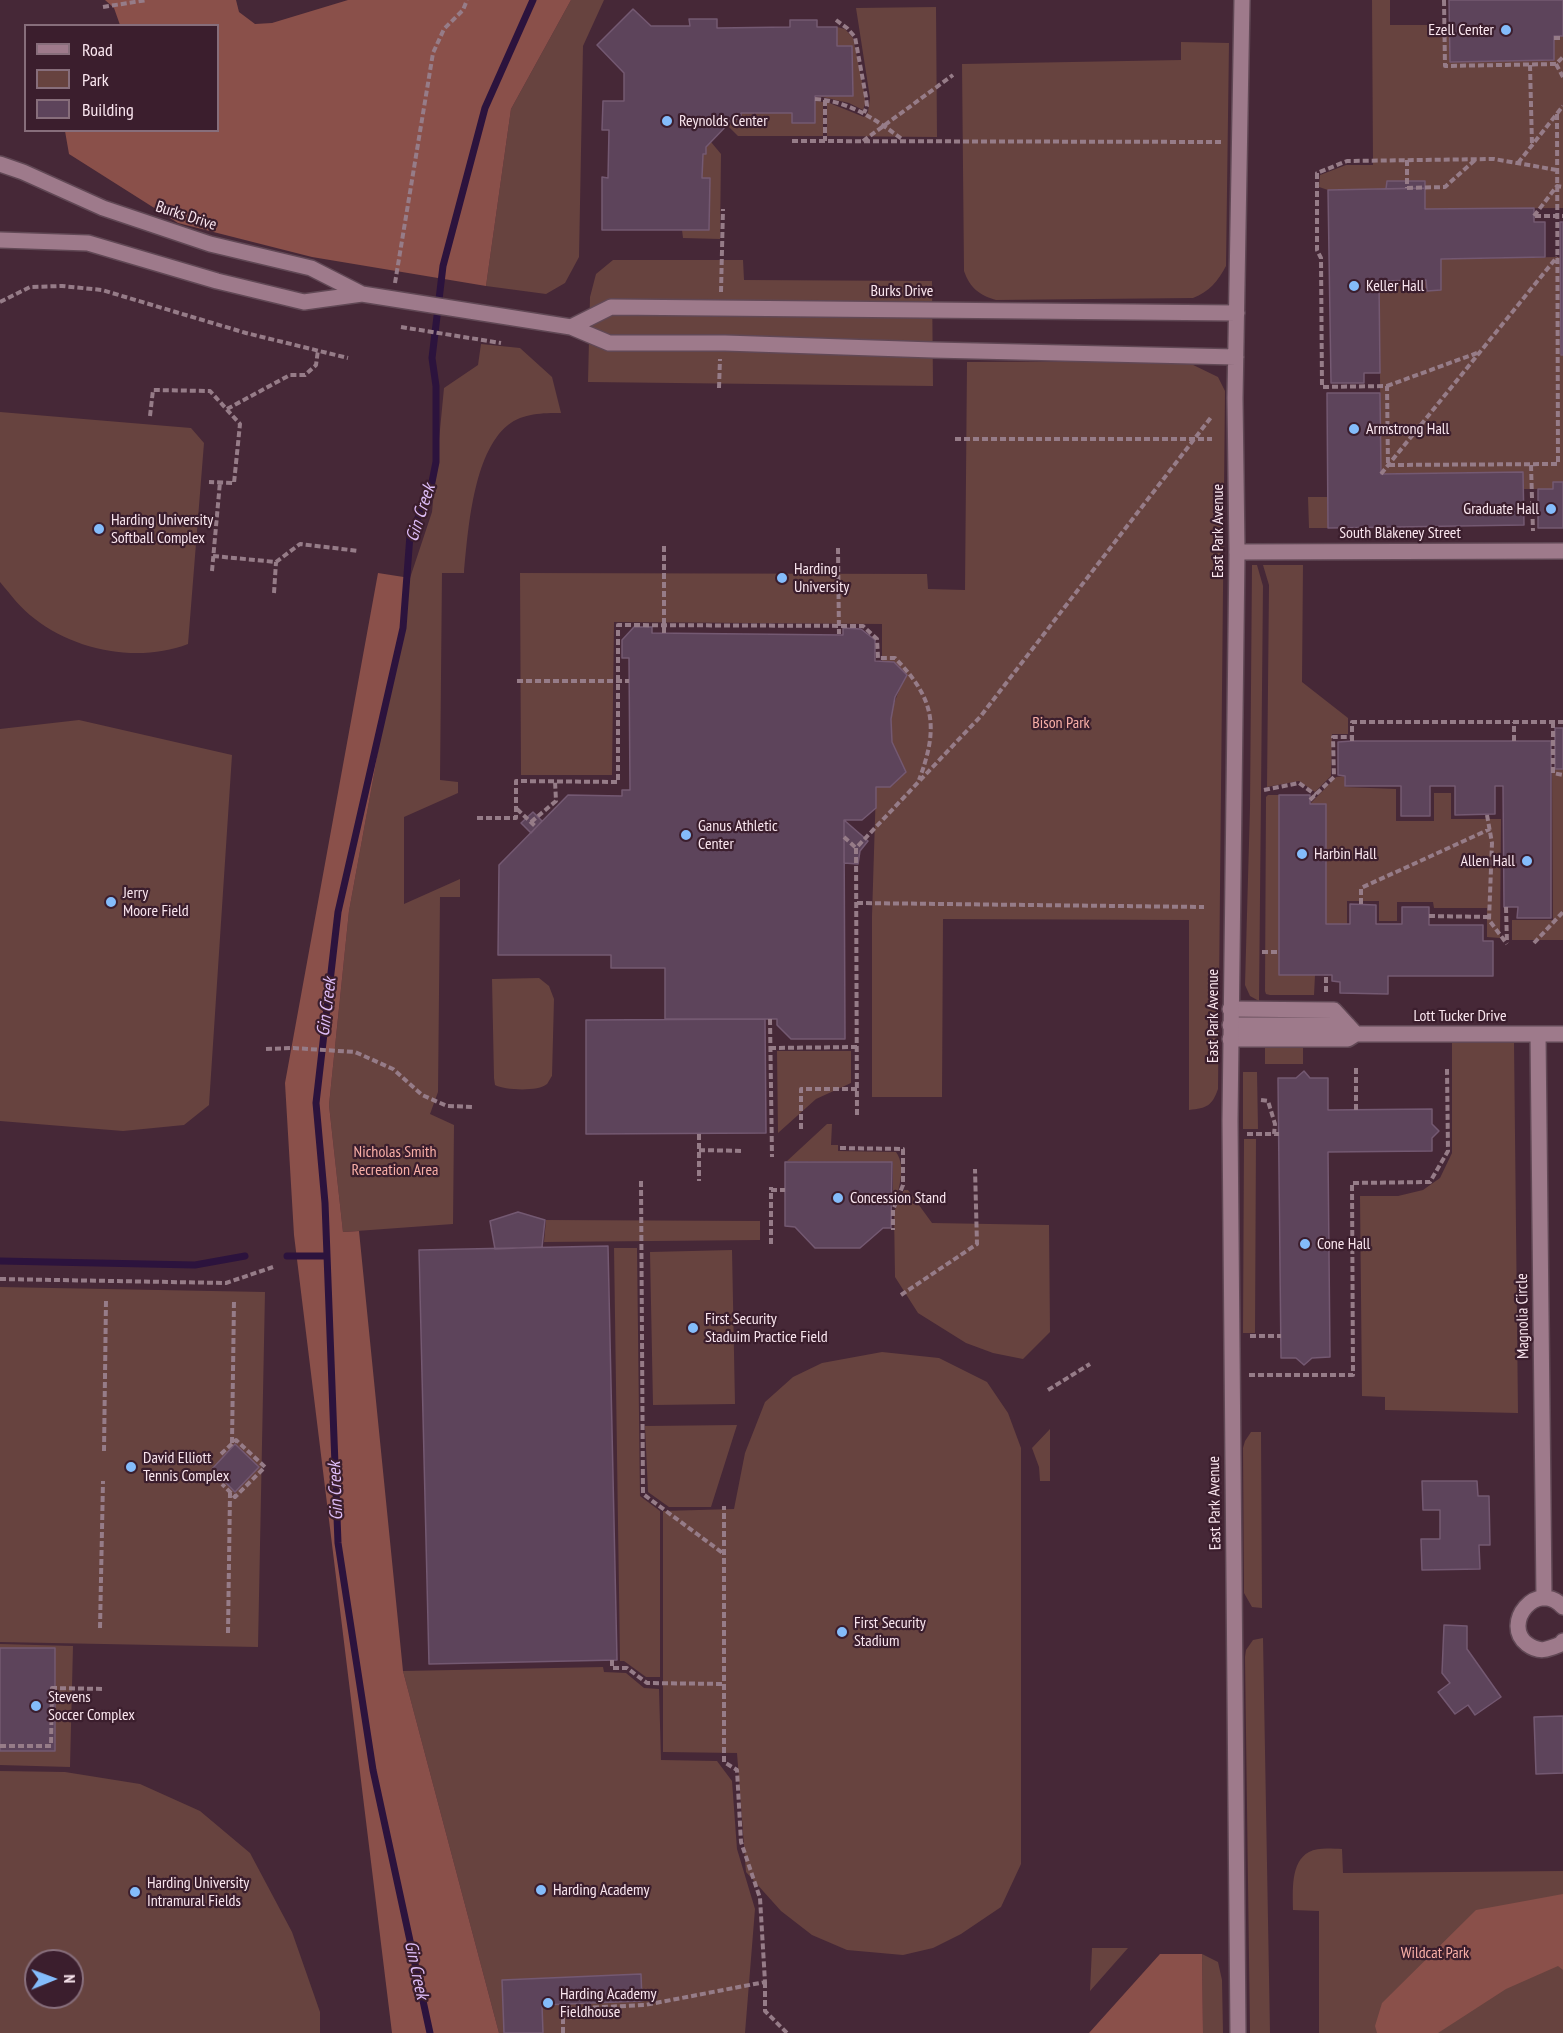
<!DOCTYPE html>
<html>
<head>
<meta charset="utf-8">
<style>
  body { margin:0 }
  #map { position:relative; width:1563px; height:2033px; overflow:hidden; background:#462837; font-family:"PT Sans Narrow",sans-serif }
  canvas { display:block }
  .legend { position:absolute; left:24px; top:24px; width:195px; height:108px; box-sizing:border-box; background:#3b1e2d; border:2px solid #876e7b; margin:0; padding:8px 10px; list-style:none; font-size:18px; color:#fae6ef }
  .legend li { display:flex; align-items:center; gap:12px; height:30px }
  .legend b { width:30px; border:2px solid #876e7b }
  .north { position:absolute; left:24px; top:1949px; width:60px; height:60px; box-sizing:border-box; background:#3b1e2d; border:2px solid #876e7b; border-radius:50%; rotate:89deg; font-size:16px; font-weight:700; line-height:24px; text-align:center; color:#fae6ef }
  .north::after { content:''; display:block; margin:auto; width:21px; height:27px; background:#84bcfb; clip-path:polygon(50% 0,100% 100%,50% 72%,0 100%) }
</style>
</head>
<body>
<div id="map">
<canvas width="1563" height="2033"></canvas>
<ul class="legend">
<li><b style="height:8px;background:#9e7a8b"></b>Road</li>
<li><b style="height:16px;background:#67433f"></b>Park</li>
<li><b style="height:16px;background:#5d445b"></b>Building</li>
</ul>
<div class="north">N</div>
</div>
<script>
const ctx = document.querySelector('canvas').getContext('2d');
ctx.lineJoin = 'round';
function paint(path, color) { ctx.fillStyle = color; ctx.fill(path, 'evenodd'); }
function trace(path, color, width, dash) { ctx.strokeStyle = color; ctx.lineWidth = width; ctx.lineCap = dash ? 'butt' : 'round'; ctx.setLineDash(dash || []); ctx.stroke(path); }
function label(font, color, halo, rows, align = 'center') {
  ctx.font = font + ' "PT Sans Narrow",sans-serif'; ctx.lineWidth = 4.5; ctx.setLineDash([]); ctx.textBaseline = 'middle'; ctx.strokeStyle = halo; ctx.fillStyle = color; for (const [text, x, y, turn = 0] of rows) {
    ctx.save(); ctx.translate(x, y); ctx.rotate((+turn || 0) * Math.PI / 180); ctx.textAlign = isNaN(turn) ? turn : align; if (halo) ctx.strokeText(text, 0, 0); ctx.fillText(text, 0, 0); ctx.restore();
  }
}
paint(new Path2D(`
  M571,0h33l-21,46 -4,211 -14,26 -19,11 -60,-8 25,-177z
  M1372,0h18v25h59l1,37 104,-2v-24h9v172l-138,1 -1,-28h-37l-1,8 -58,1 -9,-3 1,-12 26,-10h27z
  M936,7l1,130 -110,-1v-34l37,15 4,-5 2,-14 -14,-90z
  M837,27l8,2 8,9 12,58v8l-2,6 -14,-7 -31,-7h35l-1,-50h-15z
  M1181,42l48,1 -3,223c-8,15 -17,26 -33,32l-197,2c-17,-5 -26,-12 -32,-29l-2,-207 219,-4z
  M815,101l8,1v34h-85l-11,-11 6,-6h8v-6h51v10h23z
  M711,142l10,12 -1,85 -37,-1 -1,-8 27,-1 1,-50 -8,-1 1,-24h3v-7z
  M1560,257l1,98h2v127h-10v7h-30l-1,-17 -141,2 -2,-193 47,-1 1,11 14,-1v-31z
  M613,260h130l1,20 188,1 1,105 -345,-4 2,-85 6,-23z
  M481,344l39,4 32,29 9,36c-18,0 -38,0 -53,12 -35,28 -40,106 -44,148h-22l-2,207 18,2v11l-54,24v87l56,-25v18h-20l-2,195 -8,22 24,11 -1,99 -110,8 -14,-127 20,-194 61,-333 22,-66 12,-124 34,-23z
  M1185,361l33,16 7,14 -7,698c-6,17 -11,19 -29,21v-190l-246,-1 -1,178h-70v-181l4,-129h14l16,-15c-4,-9 -11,-20 -14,-30 -6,-24 4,-47 15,-67l-13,-13h-12v-38l-268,-2 -2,153h-91l-1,-202 407,1 1,15 37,1 2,-228z
  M0,412l191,16 13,15 -16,201c-49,19 -112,7 -153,-25 -14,-10 -24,-24 -35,-37z
  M1308,497h20v31h-19z
  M1252,565h5l6,21 -4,415 -9,-5 -5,-11 5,-178z
  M1263,565h40l-1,117 46,36v16h-16l-1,42 -16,16 -16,-11 -32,6 2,-202z
  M79,720l153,35 -23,350 -25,20 -61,6 -123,-10v-392z
  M1552,769h11v171h-51v-20h41z
  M1344,776l1,11 51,2v32h38v-28h17v26h50l-1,119 -13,-1v-29h-53l-1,-6h-36v19h-18v-20h-32v23h-21l-16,-120 26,-27z
  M1268,795h11v180h36l-1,20h-44l-4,-1 -1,-3 1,-194z
  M539,978l10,8 5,13 -2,77c-1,1 -4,7 -5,8 -9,8 -43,6 -52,1l-1,-7 -2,-99z
  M1452,1042h62l4,371 -133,-3v-13l-23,-1 -2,-200h38l25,-6 17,-12 12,-25z
  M1265,1046h38v18h-38z
  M777,1051h74v32l-35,16 -38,34z
  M1243,1072h14l1,57h-15z
  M827,1124h5l-1,21h7v6l58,1c11,15 2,40 -3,56v-46l-106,-1z
  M1244,1139h12l-1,194h-12z
  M904,1190h4l24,33 117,2 1,107 -27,27 -30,-6 -27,-10 -48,-30 -23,-36 -1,-65z
  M546,1220l214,1v19l-216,2z
  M614,1248h23l3,248 20,15v166h-14l-22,-16h-4z
  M732,1250l3,154 -82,1 -3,-153z
  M0,1287l265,5 -7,355 -258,-5z
  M882,1352l57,6 48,24 21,31 13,35v416l-20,43 -40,27 -28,14 -30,7 -56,-5 -35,-15 -31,-24 -35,-39 -9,-119 -74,-1v-241l71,-2 11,-56 20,-51 28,-25 29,-14z
  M737,1425l-26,82h-42l-21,-15 -3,-66z
  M1050,1429v52h-10l-1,-14 -7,-19z
  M1251,1432h10l1,176 -10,-1 -8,-14 -1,-145 2,-7z
  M1263,1638l7,395h-20l-5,-376 1,-7 7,-10z
  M0,1644l73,2 -3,121 -70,-2z
  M603,1667l1,5 22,1 18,15 15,1 2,71 56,1 15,20 5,68 18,60 -10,124h-246l-96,-362z
  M0,1771l65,1 75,12 60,27 50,42 42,79 28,80v21h-320zM36,1961h36v36h-36z
  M1342,1849l1,24 220,-2v162h-244v-122l-26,-1c0,-18 -3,-48 16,-58 9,-5 23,-3 33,-3z
  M1092,1948h36l-38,43z
  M1202,1954l16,8 4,18 1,53h-20z`), '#67433f');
paint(new Path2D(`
  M105,0h131l3,12 16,12 17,-1 76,-23h223l-60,109 -25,177 -174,-29 -134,-34 -109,-69 -4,-23 153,-1v-104l-98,-1 -6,-17z
  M378,573l32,5 -61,333 -20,194 14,127 16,-1 44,440 96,362h-107l-98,-798 -9,-152z
  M1563,1894v76l-5,-4 -52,23 -68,44h-61l-2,-7 7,-23 94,-93z
  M1160,1954h42l1,79h-114z`), '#8a504a');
trace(new Path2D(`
  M287,1256h40
  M0,1261l195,4 50,-9
  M430,2033l-57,-263 -35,-227 -13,-340 -9,-100 22,-191 65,-284 7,-93 20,-43 6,-30v-76l-4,-28 11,-92 42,-158 48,-108`), '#2c133d', 7);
const building = new Path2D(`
  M1449,0h114v36h-9v24l-104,2z
  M633,9l18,17h39l-1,-7h28v9l73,-1v-7h27v7h20v19h15l1,50h-38v27h-23v-10h-51v6h-8l-27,28v7h-3l-1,24h8l-1,52h-107v-53l6,1 1,-48h-7l1,-29h21v-28l-27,-28z
  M1387,181h38v7l-39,1z
  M1425,188v21l109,-1v14h11v35l-104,2v31l-14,1 -1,-11 -47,1 1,92h-16v10h-33l-3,-193z
  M1560,222h3v133h-2z
  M1327,393h53l1,81 142,-2 1,53 -196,3z
  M1553,482h10v46h-25v-39h15z
  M634,627h18v6l191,2v-7l18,1 14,11v21l19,1 13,13 -12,22 -4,22 1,23 14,30 -16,15h-14v21l-14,12h-18l1,219h-54l-14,-14v-6h-112v-51h-54v-13h-113l1,-90 69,-70 54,1v-6h8l-1,-132h-7v-18z
  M1555,728h8v41h-8z
  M1352,741h199v177h-34l1,-11h-14l-1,-121h-8v28l-40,1v-29h-25v30h-29v-30h-56v-10l-7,-1v-33z
  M1279,795h31v9h16v120h24v-20l26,1v19h26v-17h27v18h54v16h10v35h-105v18l-48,-1v-11l-8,-1v-6h-53z
  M533,812l9,9 -11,12 -10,-10z
  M844,820l24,21 -8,10 -2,13 -14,-1z
  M765,1019l1,114 -180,1v-114z
  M1304,1071l6,7h18v32l104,-1v15l7,7 -7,7v13l-104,1 2,205 -18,1 -8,7 -8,-7h-15l-3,-280h18z
  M785,1162h107l-1,66h-8l-23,20h-45l-20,-21 -10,-1z
  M518,1212l27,8 -3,27 -47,2 -5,-28z
  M608,1246l9,414 -188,4 -10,-414z
  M235,1444l24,23 -24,25 -23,-23z
  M1422,1481h55l1,15h11l1,49h-11l1,24 -58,1 -1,-31h19v-29h-17z
  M1444,1625l23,1v23l34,48 -26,18 -7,-10 -13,9 -17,-22 12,-9 -8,-10z
  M0,1648h55v103h-55z
  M1563,1716v57l-27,1 -2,-57z
  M641,1974l1,27 -100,4 1,28h-39l-2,-53z`);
paint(building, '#5d445b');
trace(building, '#745972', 1.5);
const street = new Path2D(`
  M1237,552l326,-1
  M1230,1009l104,1 22,24
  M1230,1025h118
  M1538,1034l6,564
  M1230,1039h118l8,-5h207
  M1563,1607c-26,-29 -62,17 -36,37 12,9 20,6 34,0l2,-3`);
const secondary = new Path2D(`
  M0,164l23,8 80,36 107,36 101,24 51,26
  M0,240l88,3 129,38 87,21 58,-8 209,33 38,16h116l208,7 303,7
  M571,327l40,-20 626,6
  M1238,2033l-8,-913 7,-568 -2,-154 7,-398`);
trace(street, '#614855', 18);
trace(secondary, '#614855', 18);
trace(new Path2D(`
  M1444,0l1,66 111,-2 7,-7
  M103,7l44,-7
  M836,20l11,8 8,9 11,60 1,9 -3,7
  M1554,38h9
  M1556,64l7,13
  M1530,65l2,80
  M815,99c34,2 62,21 88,41
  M825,100v41
  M1557,114l1,350 -170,1 -1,-79 -65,1 -1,-129 -4,-8v-77l30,-12 147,-2 63,11
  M792,141l430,1
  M863,141l90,-66
  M1407,160v28
  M1518,163l45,-57
  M1407,188l38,-1 30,-27
  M1534,216l23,-30 6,1
  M1535,216h28
  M395,283l38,-230 11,-24 19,-19 4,-10
  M721,292l2,-83
  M0,302l30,-15 32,-1 40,4 144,43 102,25
  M401,327l100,16
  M1387,386l90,-33
  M719,388l1,-29
  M227,409l63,-34h15l11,-10 2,-15
  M150,416l3,-26 57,1 30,33 -6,59 -25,-1
  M955,439h257
  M1531,465l2,66
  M1381,474l176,-217
  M838,548l1,86
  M213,556l63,6 24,-18 59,7
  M212,571l8,-89
  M274,593l2,-31
  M664,633v-87
  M517,681h112
  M1553,722v51l10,2
  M1352,741v-19h211
  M1514,741v-19
  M1264,790l35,-7 17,12
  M1310,800l24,-23 -1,-40h19
  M517,809l19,18
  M1487,815l5,28 -3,77 18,24
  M477,818h39v-37l102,1v-157l245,1 14,13 1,19h17c40,41 44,69 24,122
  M531,822l25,-21 -1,-20
  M844,837l12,11
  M857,903l347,4
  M1361,904v-16l129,-59
  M1506,907l1,36
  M1429,916l61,1
  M1534,943l29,-31
  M1262,952h17
  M1326,992v-16
  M770,1019l2,138
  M770,1048l87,-1
  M266,1049l27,-1 62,4 38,17 29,26 25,11 27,1
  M1261,1100l7,1 7,23 -1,10
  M1356,1110v-42
  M857,1115l-1,-267 124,-131 232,-301
  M801,1129v-40h56
  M699,1134v47
  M1247,1134h32
  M840,1148l63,1v36l-10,25v20
  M699,1150l45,1
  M641,1181l2,313 81,60
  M771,1190h14
  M771,1244v-57
  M0,1279l226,4 47,-16
  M901,1295l76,-51 -2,-75
  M1250,1336h31
  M1249,1375h104l-1,-192 78,-1 18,-31 -1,-82
  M1048,1390l42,-26
  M232,1443l2,-142
  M104,1451l2,-151
  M221,1454l15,-14 29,27 -30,30 -13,-13
  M100,1628l3,-147
  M228,1633l2,-140
  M612,1660v8h15l20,15 77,1
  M0,1746h51l1,-58 53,1
  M765,1982v29l22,22
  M563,2033v-24l82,-4 120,-23 -5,-84 -19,-56 -4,-72 -13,-8v-256`), '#967c88', 4, [6, 3]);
trace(street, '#9e7a8b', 15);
trace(secondary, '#9e7a8b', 15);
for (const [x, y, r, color] of [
  [1506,30,6,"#84bcfb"],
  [667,121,6,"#84bcfb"],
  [1354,286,6,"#84bcfb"],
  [1354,429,6,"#84bcfb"],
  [1551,509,6,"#84bcfb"],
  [99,529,6,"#84bcfb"],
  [782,578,6,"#84bcfb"],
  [686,835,6,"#84bcfb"],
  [1302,854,6,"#84bcfb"],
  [1527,861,6,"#84bcfb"],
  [111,902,6,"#84bcfb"],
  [838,1198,6,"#84bcfb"],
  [1305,1244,6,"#84bcfb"],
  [693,1328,6,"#84bcfb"],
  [131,1467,6,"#84bcfb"],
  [842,1632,6,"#84bcfb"],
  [36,1706,6,"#84bcfb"],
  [541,1890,6,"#84bcfb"],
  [135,1892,6,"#84bcfb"],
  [548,2003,6,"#84bcfb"]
]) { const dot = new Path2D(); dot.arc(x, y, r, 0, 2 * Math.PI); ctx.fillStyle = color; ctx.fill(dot); trace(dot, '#3b1e2d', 2); }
label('16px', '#fae6ef', '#3b1e2d', [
  ["Ezell Center",1494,30,"right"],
  ["Reynolds Center",679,121],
  ["Keller Hall",1366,286],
  ["Armstrong Hall",1366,429],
  ["Graduate Hall",1539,509,"right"],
  ["Harding University",111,520],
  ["Softball Complex",111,538],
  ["Harding",794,569],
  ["University",794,587],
  ["Ganus Athletic",698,826],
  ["Center",698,844],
  ["Harbin Hall",1314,854],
  ["Allen Hall",1515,861,"right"],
  ["Jerry",123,893],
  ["Moore Field",123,911],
  ["Concession Stand",850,1198],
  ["Cone Hall",1317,1244],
  ["First Security",705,1319],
  ["Staduim Practice Field",705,1337],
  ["David Elliott",143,1458],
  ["Tennis Complex",143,1476],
  ["First Security",854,1623],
  ["Stadium",854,1641],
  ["Stevens",48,1697],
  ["Soccer Complex",48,1715],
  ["Harding University",147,1883],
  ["Intramural Fields",147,1901],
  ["Harding Academy",553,1890],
  ["Harding Academy",560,1994],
  ["Fieldhouse",560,2012]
], 'left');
label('16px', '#fae6ef', '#3b1e2d', [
  ["Burks Drive",186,216,18],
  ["Burks Drive",902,291],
  ["East Park Avenue",1218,531,-90],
  ["South Blakeney Street",1400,533],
  ["East Park Avenue",1213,1016,-90],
  ["Lott Tucker Drive",1460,1016],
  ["Magnolia Circle",1523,1316,-91],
  ["East Park Avenue",1215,1503,-91]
]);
label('16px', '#f9afa7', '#3b1e2d', [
  ["Bison Park",1061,723],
  ["Nicholas Smith",395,1152],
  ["Recreation Area",395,1170],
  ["Wildcat Park",1435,1953]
]);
label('italic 18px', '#debdf8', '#3b1e2d', [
  ["Gin Creek",421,513,-72],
  ["Gin Creek",327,1007,-83],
  ["Gin Creek",336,1491,-92],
  ["Gin Creek",416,1970,78]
]);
</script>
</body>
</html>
